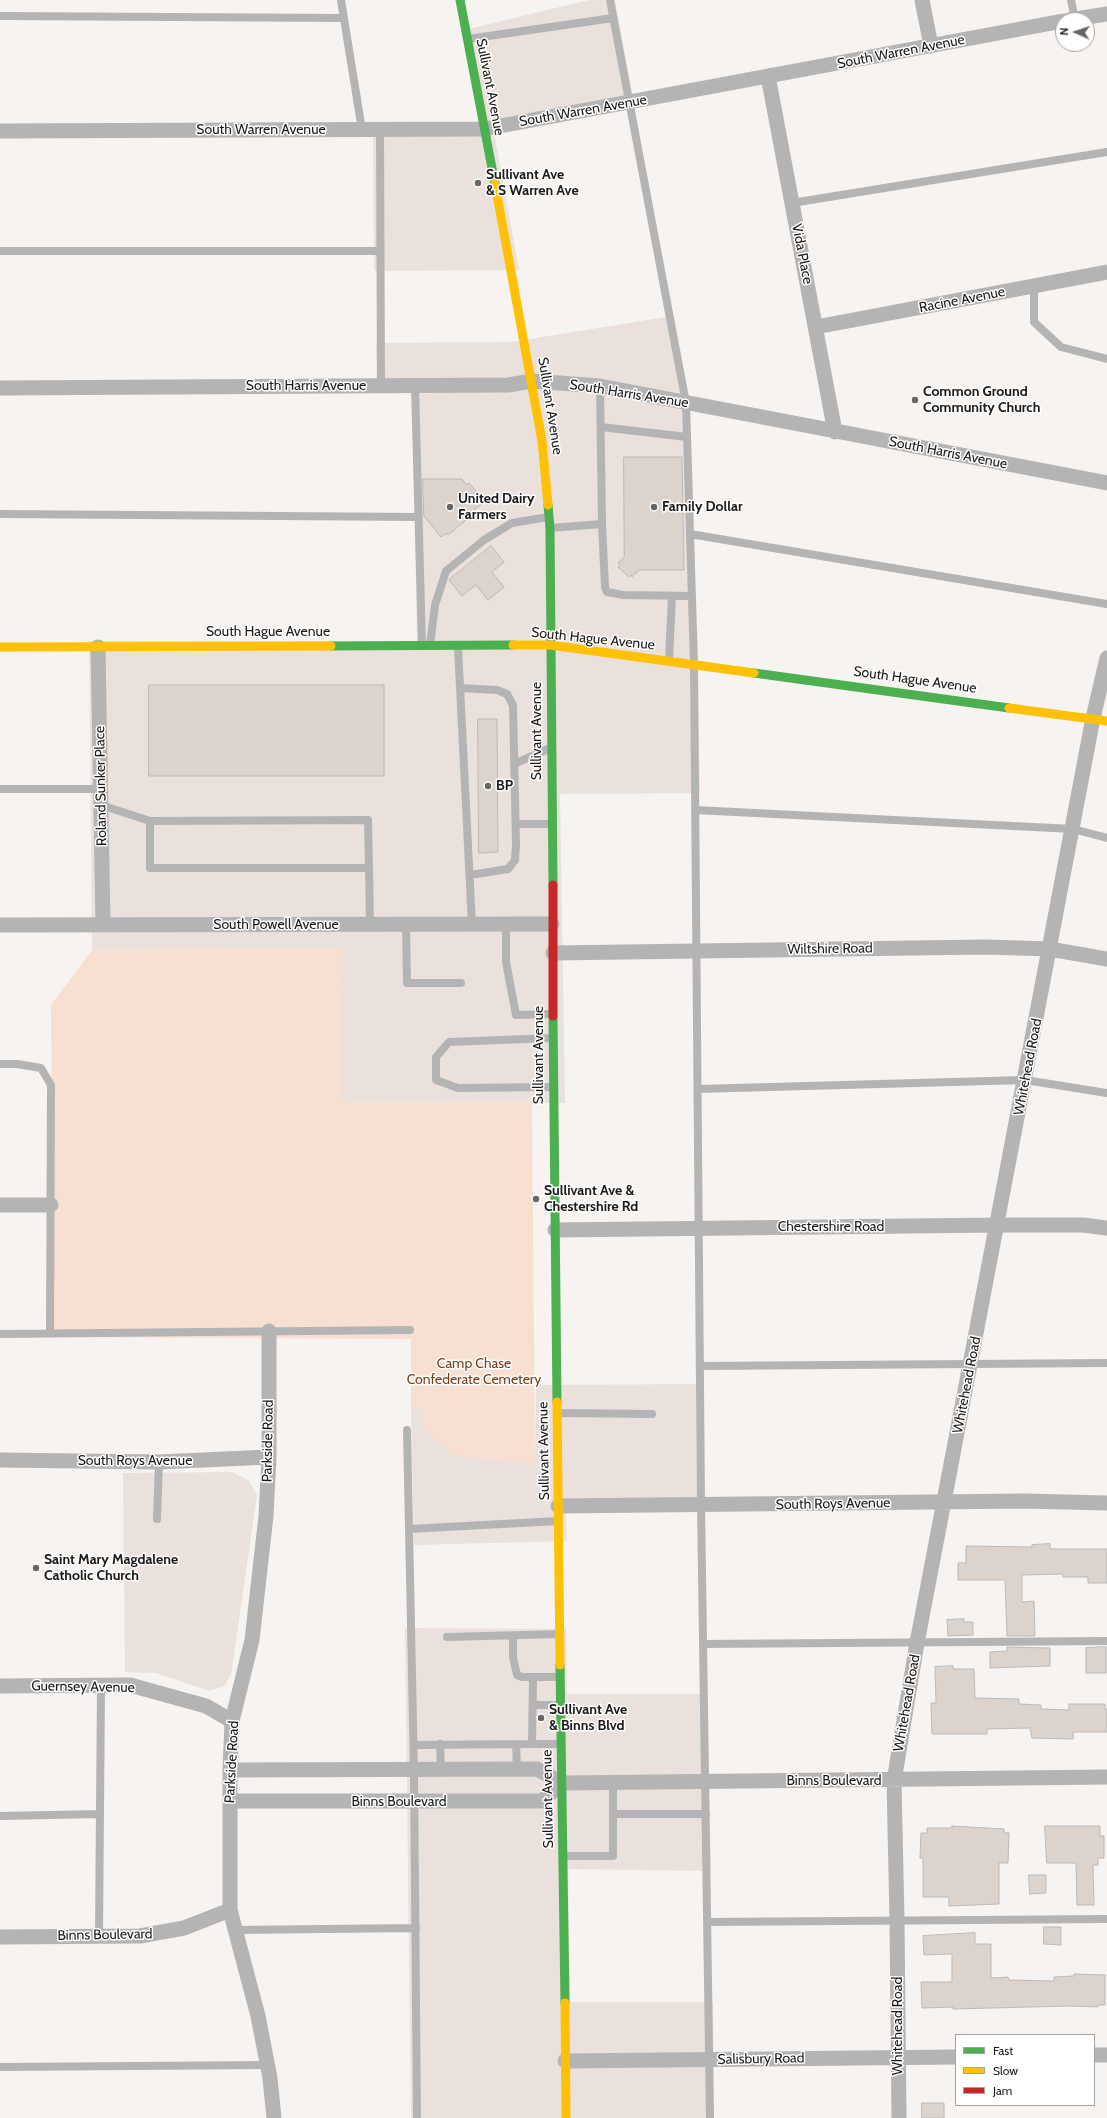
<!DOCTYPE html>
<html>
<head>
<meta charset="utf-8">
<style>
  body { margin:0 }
  #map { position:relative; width:1107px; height:2118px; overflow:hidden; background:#f6f3f0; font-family:Cabin,sans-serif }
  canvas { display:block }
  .legend { position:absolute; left:955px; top:2034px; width:140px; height:72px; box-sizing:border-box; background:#fff; border:1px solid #a4a3a3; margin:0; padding:5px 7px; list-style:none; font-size:12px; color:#1c1a19 }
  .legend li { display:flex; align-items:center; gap:8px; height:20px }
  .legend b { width:20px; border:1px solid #a4a3a3 }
  .north { position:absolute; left:1055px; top:12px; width:40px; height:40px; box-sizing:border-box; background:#fff; border:1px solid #a4a3a3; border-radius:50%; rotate:273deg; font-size:11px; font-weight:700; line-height:16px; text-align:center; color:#1c1a19 }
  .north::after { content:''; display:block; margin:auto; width:14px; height:18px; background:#686664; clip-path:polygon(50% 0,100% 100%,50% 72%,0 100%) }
</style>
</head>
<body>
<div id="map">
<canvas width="1107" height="2118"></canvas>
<ul class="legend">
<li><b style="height:5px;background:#4caf50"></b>Fast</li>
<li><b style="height:5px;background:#ffc107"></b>Slow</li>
<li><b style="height:5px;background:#c62828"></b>Jam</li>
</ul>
<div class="north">N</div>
</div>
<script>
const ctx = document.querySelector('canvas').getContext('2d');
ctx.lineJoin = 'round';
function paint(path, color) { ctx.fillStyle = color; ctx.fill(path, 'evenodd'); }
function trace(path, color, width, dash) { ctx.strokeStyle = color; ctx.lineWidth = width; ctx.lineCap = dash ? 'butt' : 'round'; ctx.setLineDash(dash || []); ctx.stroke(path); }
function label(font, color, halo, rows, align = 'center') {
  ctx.font = font + ' Cabin,sans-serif'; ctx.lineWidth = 3; ctx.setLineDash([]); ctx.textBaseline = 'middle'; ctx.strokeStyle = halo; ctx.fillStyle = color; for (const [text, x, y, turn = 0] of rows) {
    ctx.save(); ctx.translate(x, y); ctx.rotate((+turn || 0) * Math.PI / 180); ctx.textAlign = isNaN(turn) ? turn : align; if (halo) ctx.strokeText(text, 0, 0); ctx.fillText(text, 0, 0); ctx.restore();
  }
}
paint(new Path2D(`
  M589,0h26l20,108 -141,24 25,138 -145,1 -1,-149 108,1 -17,-93z
  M666,317l24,100 10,376 -140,1 5,309 -224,-1v-154l-249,2 -3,-309h328l-5,-261h-35l-1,-37 135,-1z
  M696,1384l1,116 -132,-1 2,42 -153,4 -3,-136 12,-1 112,57 1,-80z
  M232,1472l16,8 9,15 -26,180 -7,11 -15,5 -53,-18 -31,-1 -2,-199z
  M405,1628l161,1 1,65h140l4,177 -143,-2 2,133h143l1,116h-303z`), '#eae1dc');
paint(new Path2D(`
  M342,948l-1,154 191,1 3,362 -83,-10 -29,-27v-20l-12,1v-70l-358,-2 -2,-332 41,-55z`), '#f7e0d1');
const building = new Path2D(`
  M624,457h58l2,113h-45l-7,7 -1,-2 -2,2 -11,-10 2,-2 -2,-2 6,-6z
  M423,479h39l5,6 2,-2 12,14 -3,2 4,5 -8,6 2,2 -28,23 -1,-2 -6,4 -17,-21z
  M491,546l13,16 -12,10 12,15 -16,13 -12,-15 -14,11 -13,-16z
  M149,685h235v91h-235z
  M478,719h19l1,133 -19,1z
  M1050,1544v5h57v34h-19v-6h-25v-3l-41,1v27l12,-1 1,35h-28l-2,-56h-47v-17h8v-17l66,1v-2z
  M964,1619v3h9v13l-25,1 -1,-16z
  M1007,1647l43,1v18l-60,2v-16l17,-1z
  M1106,1647v26h-20v-25z
  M953,1666v3h21l1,29 44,1v5l22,1v4l28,1v-6h36v5h2v23h-34v7l-41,-1 -2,-10 -43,1v5h-55l-1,-31h5l-1,-36z
  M952,1826l52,3v4h5l-1,30h-9v41l-50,2v-9h-26v-39h-3l1,-25h6v-5h25z
  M1045,1826h55v10h4v22h-6v7h-5l1,40h-17l-1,-42h-29z
  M1029,1875h17v18l-16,1z
  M1044,1927h17v18l-17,-1z
  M975,1933v11h16v34l17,-1 1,3 45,1v-4l20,-1v-2l31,1v30h-7v2l-29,-1 -116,3v-2l-31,1 -1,-26h31v-28l-28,1 -1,-19z
  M922,2103h22v15h-22z`);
paint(building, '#dcd3cd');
trace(building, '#bcb9b7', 1);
trace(new Path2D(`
  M341,0l21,130
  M610,0l76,403 8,261 7,841 9,613
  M1071,0l4,19
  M0,16l344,2
  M468,39l145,-21
  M380,130l1,256
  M792,203l315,-51
  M0,251h380
  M1034,286v36l27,25 46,12
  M415,386l7,259
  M601,427l86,10
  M0,514l418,3
  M602,524l3,63 2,5 16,3 69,1
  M550,528l52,-4 -2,-138
  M690,534l417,70
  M430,645l5,-40 11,-34 38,-31 28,-17 36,-6
  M458,647l14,278
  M669,660l3,-64
  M461,688l36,2 10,4 6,11 3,140 -1,15 -7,9 -38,6
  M514,764l36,-16
  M0,789h101
  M101,805l49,16v47h219l-1,-48 -218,1
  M695,810l378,19 34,9
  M516,824h35
  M369,868l1,57
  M406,925l1,58h54
  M506,925v37l10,53 36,-1
  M552,1038l-103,4 -13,15v23l22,8 95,-1
  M0,1064h17l24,4 10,17 -1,248
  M698,1089l327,-9 82,13
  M0,1334l410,-4
  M700,1366l407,-3
  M558,1413l94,1
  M407,1430l7,341 3,347
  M157,1519l2,-57
  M409,1529l149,-8
  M513,1636v21l4,18 5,2h37
  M447,1637l113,-3
  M703,1644l404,-3
  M533,1705h27
  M440,1744l1,26
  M516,1744l1,26
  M532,1744h29
  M414,1745l118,-1 1,-67
  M614,1814h92
  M0,1816l100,-2
  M564,1856h49v-73
  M707,1922l400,-3
  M234,1930l182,-2
  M99,1936l2,-251
  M0,2067l268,-2`), '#b5b4b4', 8);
trace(new Path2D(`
  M922,0l9,46
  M1069,20l38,-6
  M768,76l67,356
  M0,131l484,-2 579,-108
  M816,327l291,-55
  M0,388l508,-3 24,-4 68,5 507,97
  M98,647l5,277
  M0,925l552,-1
  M553,953l432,-6 65,2 57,10
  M0,1205h51
  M555,1230l443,-5h85l24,3
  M269,1331v126l-3,59 -14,124 -20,81 -2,49v140l28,106 12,62 4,40
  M0,1460l159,2 110,-5
  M558,1506l466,-5 83,2
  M0,1686l130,-1 76,21 26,15
  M230,1770l307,-1 25,14 545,-6
  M230,1801h312l20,-18
  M0,1937l140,-1 44,-8 46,-18
  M1094,2055h13
  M565,2061l391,-4
  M899,2118l-2,-198 -3,-139 23,-138 176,-925 14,-60`), '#b5b4b4', 15);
trace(new Path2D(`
  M460,0l35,184
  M548,505l2,23 3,357
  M331,646l182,-1
  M754,673l255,35
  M553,1016l4,386
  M560,1665l5,338`), '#4caf50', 9);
trace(new Path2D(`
  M495,184l47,257 6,64
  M513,645h37l204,28
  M0,647l331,-1
  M1009,708l98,13
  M557,1402l3,263
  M565,2003l1,115`), '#ffc107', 9);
trace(new Path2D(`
  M553,885v131`), '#c62828', 9);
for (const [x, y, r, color] of [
  [478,183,4,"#686664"],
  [915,400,4,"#686664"],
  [450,507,4,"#686664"],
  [654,507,4,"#686664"],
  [488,786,4,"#686664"],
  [536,1199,4,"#686664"],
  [36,1568,4,"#686664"],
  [541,1718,4,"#686664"]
]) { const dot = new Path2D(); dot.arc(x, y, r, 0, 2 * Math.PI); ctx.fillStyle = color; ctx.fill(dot); trace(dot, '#fff', 1.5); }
label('14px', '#1c1a19', '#fff', [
  ["South Warren Avenue",901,52,-11],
  ["Sullivant Avenue",490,87,79],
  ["South Warren Avenue",583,111,-10],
  ["South Warren Avenue",261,130],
  ["Vida Place",802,254,79],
  ["Racine Avenue",962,300,-11],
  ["South Harris Avenue",306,386],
  ["South Harris Avenue",629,394,9],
  ["Sullivant Avenue",550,406,81],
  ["South Harris Avenue",948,453,11],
  ["South Hague Avenue",268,632],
  ["South Hague Avenue",593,639,6],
  ["South Hague Avenue",915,680,8],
  ["Sullivant Avenue",537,731,-90],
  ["Roland Sunker Place",101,786,-91],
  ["South Powell Avenue",276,925],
  ["Wiltshire Road",830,949,-1],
  ["Sullivant Avenue",539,1055,-90],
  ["Whitehead Road",1028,1067,-79],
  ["Chestershire Road",831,1227],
  ["Whitehead Road",967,1385,-79],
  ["Parkside Road",268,1441,-89],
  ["Sullivant Avenue",544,1451,-91],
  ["South Roys Avenue",135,1461],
  ["South Roys Avenue",833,1504,-1],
  ["Guernsey Avenue",83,1687,1],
  ["Whitehead Road",907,1703,-80],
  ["Parkside Road",232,1762,-87],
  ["Binns Boulevard",834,1781],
  ["Sullivant Avenue",548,1799,-91],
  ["Binns Boulevard",399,1802],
  ["Binns Boulevard",105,1935,-1],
  ["Whitehead Road",898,2026,-90],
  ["Salisbury Road",761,2059,-1]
]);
label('bold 14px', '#1c1a19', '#fff', [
  ["Sullivant Ave",486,175],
  ["& S Warren Ave",486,191],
  ["Common Ground",923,392],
  ["Community Church",923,408],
  ["United Dairy",458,499],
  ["Farmers",458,515],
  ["Family Dollar",662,507],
  ["BP",496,786],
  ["Sullivant Ave &",544,1191],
  ["Chestershire Rd",544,1207],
  ["Saint Mary Magdalene",44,1560],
  ["Catholic Church",44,1576],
  ["Sullivant Ave",549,1710],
  ["& Binns Blvd",549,1726]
], 'left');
label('14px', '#77421b', '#fff', [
  ["Camp Chase",474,1364],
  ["Confederate Cemetery",474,1380]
]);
</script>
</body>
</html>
